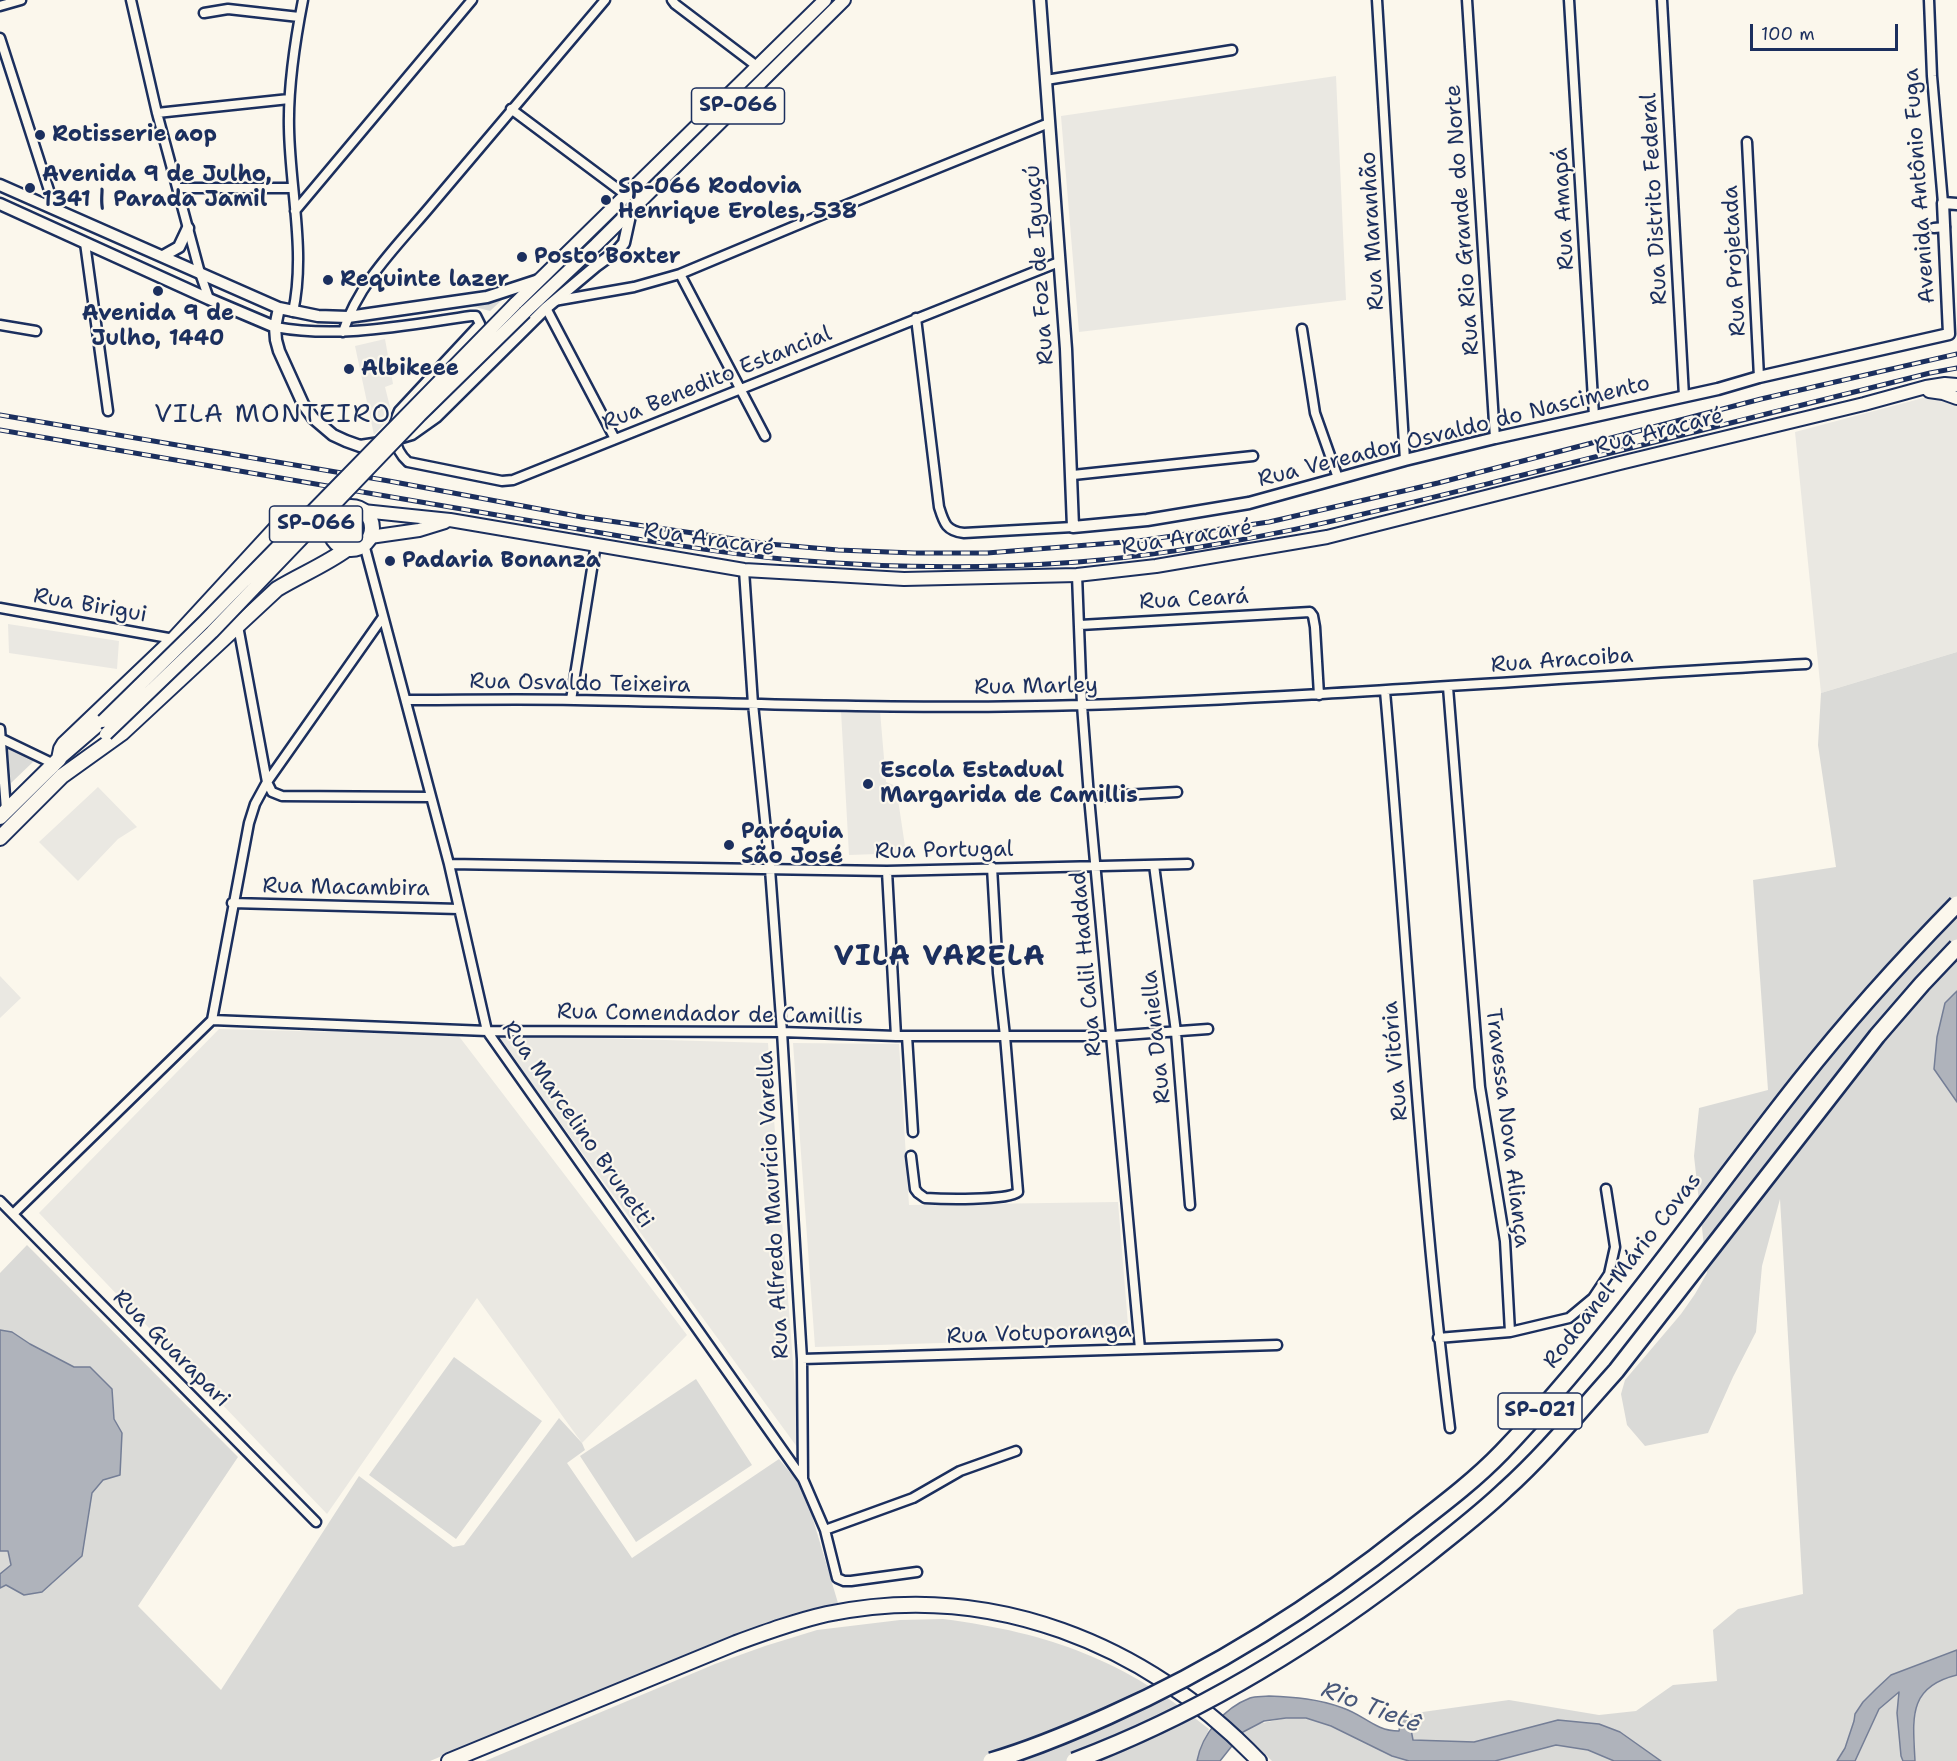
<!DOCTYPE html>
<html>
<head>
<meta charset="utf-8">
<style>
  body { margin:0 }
  #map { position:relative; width:1957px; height:1761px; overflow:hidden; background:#fbf7ec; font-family:"Shantell Sans",sans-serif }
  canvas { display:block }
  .scale { position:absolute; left:1750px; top:24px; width:148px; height:27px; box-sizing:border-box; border:3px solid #1b2f5e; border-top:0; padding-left:8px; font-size:18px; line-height:21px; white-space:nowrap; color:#1b2f5e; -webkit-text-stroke:4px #fbf7ec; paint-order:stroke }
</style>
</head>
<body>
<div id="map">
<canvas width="1957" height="1761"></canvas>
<div class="scale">100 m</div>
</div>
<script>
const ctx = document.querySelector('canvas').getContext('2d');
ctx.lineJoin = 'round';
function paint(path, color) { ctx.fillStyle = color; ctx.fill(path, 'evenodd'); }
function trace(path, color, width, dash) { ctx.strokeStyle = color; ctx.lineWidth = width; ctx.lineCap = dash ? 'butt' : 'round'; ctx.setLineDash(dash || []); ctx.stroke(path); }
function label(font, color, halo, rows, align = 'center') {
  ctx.font = font + ' "Shantell Sans",sans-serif'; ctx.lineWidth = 4.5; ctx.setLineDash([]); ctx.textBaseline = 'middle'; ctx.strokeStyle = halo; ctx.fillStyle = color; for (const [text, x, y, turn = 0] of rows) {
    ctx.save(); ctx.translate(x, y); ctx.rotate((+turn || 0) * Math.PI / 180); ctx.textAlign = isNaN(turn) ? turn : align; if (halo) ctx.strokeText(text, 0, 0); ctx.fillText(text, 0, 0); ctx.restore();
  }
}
paint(new Path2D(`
  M1336,76l10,224 -267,32 -18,-216z
  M385,339l8,45 -8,3 7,28 -18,20 -19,-89z
  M1923,398h17l17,7v247l-136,41 -26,-261z
  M8,624l111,17 -2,28 -108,-16z
  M841,711h39l6,71 10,4 10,67 -57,2z
  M98,787l39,40 -19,12 -40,42 -39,-39z
  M0,976l21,22 -21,20z
  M219,1029l239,6 229,300 -105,108 -105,-145 -150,216 -288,-301z
  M496,1035l272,8 32,408z
  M793,1043l106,1 10,161 209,-3 11,135 -314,10z`), '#eae8e2');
paint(new Path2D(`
  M503,299l-13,12 -19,-5 -113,18 -2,-4z
  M1957,652v339l-12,12 -8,34 -3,31 23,34v548l-66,25 -36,39c-1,16 -10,33 -18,47h-176l-41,-29 -21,-8 -41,-4 -84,22 -61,-2 -5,-26 101,-14 90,15 37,-4 37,-26 44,-4 -4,-51 25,-21 65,-15 -23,-395 -18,67 -6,66 -23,45 -25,56 -63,13 -18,-21 -6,-31 4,-14 56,-66 14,-20 12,-21 -13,-117 5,-48 69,-18 -15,-210 83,-13 -18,-122 3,-52z
  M7,747l27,14 -23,22z
  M27,1245l211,212 -100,149 83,84 138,-214 94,71 11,-2 95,-127 23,25 3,7 -18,13 65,95 147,-99 25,30 34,114 -43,10 -72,26 -293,122h-430v-173l5,-3 47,-1 18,-19 12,-9 10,-63 11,-13 17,-5 2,-42 -8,-14 -2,-30 -22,-22h-16l-44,-23 -18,-12 -12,-2v-57z
  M454,1357l88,64 -86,118 -87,-64z
  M696,1379l56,86 -116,77 -56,-86z
  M0,1551h8l3,14 -11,9z
  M943,1619c108,14 181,41 266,110l-10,23 -2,9h-712l230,-97 50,-18 52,-16 83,-10z
  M1957,1675v86h-42c-2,-42 -8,-74 42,-86z
  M1899,1692l-2,21 4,43 2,5h-48l24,-52z
  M1286,1718h20l25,8 61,30 17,5h-137l-29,-29 15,-8z
  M1556,1745l32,5 26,11h-119z`), '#dadad7');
const water = new Path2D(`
  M1957,991v111l-23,-33 3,-32 8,-34z
  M0,1330l12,2 18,12 44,23h16l22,22 2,30 8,14 -2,42 -17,5 -11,13 -10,63 -40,36 -18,3 -18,-10 -6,3v-14l11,-9 -3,-14h-8z
  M1957,1650v25c-50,12 -44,44 -42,86h-12l-2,-5 -4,-43 2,-21 -20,17 -24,52h-18l8,-13 9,-27 1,-7 8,-12 13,-13 15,-14z
  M1269,1696c26,1 50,3 74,12 21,7 32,23 56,23l2,-13 7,-4 5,26 61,2 84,-22 41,4 21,8 41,29h-47l-26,-11 -32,-5 -61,16h-86l-17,-5 -61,-30 -25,-8h-20l-22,3 -21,11 -23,29h-23c5,-27 27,-53 53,-63 6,-2 13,-1 19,-2z`);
paint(water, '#afb3bb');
trace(water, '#747e96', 1.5);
const minor = new Path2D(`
  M131,0l26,113 43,160 9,26
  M672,0l3,4 83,63
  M1377,0l28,460
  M1467,0l28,438
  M1569,0l25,416
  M1662,0l22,396
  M1929,0l3,76 11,127
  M0,6l21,-6
  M204,13l24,-4 71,8
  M0,38l55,171
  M1046,80l186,-30
  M511,109l115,86
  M157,113l132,-14
  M1747,142l12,235
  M178,188h114
  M295,211l177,-211
  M1934,228l11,-1
  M85,243l23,168
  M680,274l85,162
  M554,301l80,-14 46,-13 134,-56 235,-95
  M546,308l69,131
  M293,312c13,-60 -3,-123 -4,-184 -1,-42 6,-87 14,-128
  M916,318l23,189c5,16 7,24 25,26l109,-6
  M0,325l36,6
  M275,327c66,12 131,-2 196,-11h5l4,8 -81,87c-8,16 -6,38 9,51l94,19 11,-1 546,-218
  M1302,329l13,84 23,65
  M343,332c16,-51 58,-90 91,-130 57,-68 114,-135 171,-202
  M1073,475l180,-19
  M364,544l85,320 38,167 316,448 22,51 12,48 7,3h7l66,-9
  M744,570l9,134 17,165 12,163 20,327 1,120
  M1077,575l5,130 7,92 51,552
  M0,608l174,31
  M1080,625l230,-13 3,4 2,11 4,68
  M238,626l29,156 5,10 10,4 148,1
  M1448,687l32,400 25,154 5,91 59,-14 24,-20 16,-24 6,-27 -9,-58
  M1385,691c22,246 34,492 65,737
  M406,700c56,0 113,-1 169,0 169,3 338,10 507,5 242,-8 483,-28 724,-41
  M571,700l25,-156
  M0,729l6,81
  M0,738l54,26
  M1089,797l88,-5
  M449,864l438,7 301,-7
  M1154,865l22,167 14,173
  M887,871l9,165
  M232,903l227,6
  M212,1020l275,11 295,1 114,4h215l97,-7
  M212,1020l37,-197 6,-19 12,-22 116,-165
  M907,1036l6,96
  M911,1156l4,33 3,4 7,5c16,1 82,3 93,-6l-13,-156 -7,-63 -6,-106
  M0,1201l316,321
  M13,1214l199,-194
  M1438,1338l72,-6
  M802,1359l475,-14
  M825,1530l88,-32 47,-27 56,-20`);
const tertiary = new Path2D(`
  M1040,0l26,349 7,178 74,-7 102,-17 156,-43 90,-22 223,-49 41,-12 190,-43 -6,-131 14,1
  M0,185l279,123 39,8 30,1 139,-20 52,-17
  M0,204l209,95 66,28
  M163,256l16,-9 9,-19
  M279,308l-4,19 1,13 3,11 24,53 10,14 20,17 13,6 14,5 20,-3
  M395,439l17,-5 24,-17 110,-109 50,-42 22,-16 6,-7 7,-32`);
const secondary = new Path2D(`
  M1929,391l14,2 14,5
  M363,511l87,9 294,50 160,9 173,-4 79,-9 171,-29 293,-74 244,-59 62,-17 19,-3 12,1
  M370,537l49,-7 26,-8`);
const primary = new Path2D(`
  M515,304l310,-304
  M525,312l71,-67 248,-245
  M59,759l44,-38`);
const trunk = new Path2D(`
  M330 528a21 21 0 1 1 42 0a21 21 0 1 1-42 0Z
  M0,817l59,-58 2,-10 3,-5 110,-105 104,-113c19,-12 35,-13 57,-12
  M0,838l62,-62 60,-43 155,-144c23,-14 48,-24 70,-40
  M449,1761l287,-118c30,-11 60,-22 91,-29 163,-34 319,29 432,147`);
trace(minor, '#1b2f5e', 13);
trace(tertiary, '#1b2f5e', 15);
trace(secondary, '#1b2f5e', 16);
trace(primary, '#1b2f5e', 16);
trace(trunk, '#1b2f5e', 18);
trace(minor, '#fbf7ec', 8);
trace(tertiary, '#fbf7ec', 10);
trace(secondary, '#fbf7ec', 12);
trace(primary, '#fbf7ec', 12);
trace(trunk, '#fbf7ec', 14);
const rail = new Path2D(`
  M0,415l389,66 193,36 187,27 69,6 76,3h73l151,-12 131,-19 169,-39 323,-84 196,-45
  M0,430l637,109c52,8 105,17 157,21 95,8 190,9 284,2 151,-12 296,-50 441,-86 137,-35 274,-69 411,-103l27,-5`);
trace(rail, '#1b2f5e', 5);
trace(rail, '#fbf7ec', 3, [9]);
const primaryBridge = new Path2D(`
  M103,721l102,-100 310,-317
  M106,734l106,-102 208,-217 105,-103`);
const motorwayBridge = new Path2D(`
  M991,1761c41,-12 79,-28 117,-45 110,-49 209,-112 303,-187 31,-24 63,-48 91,-77 109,-114 199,-246 297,-370 49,-62 102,-121 158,-178
  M1074,1761c128,-48 244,-120 351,-204 27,-22 55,-43 80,-67 40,-36 75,-79 111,-119l261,-335 45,-52 35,-37`);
trace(primaryBridge, '#1b2f5e', 16, []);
trace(motorwayBridge, '#1b2f5e', 20, []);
trace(primaryBridge, '#fbf7ec', 12);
trace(motorwayBridge, '#fbf7ec', 15);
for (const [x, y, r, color] of [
  [40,135,6,"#1b2f5e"],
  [30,188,6,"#1b2f5e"],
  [606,200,6,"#1b2f5e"],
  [522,257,6,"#1b2f5e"],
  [328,280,6,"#1b2f5e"],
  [158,291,6,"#1b2f5e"],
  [349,369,6,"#1b2f5e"],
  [390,561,6,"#1b2f5e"],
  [868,784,6,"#1b2f5e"],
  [729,845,6,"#1b2f5e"]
]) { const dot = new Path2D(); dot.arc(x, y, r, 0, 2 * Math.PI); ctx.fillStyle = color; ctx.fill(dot); trace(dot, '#fbf7ec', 2); }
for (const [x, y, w] of [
  [738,106,93],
  [316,524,93],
  [1540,1411,84]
]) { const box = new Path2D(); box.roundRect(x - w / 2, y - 18, w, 36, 4.5); ctx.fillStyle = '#fbf7ec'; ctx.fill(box); trace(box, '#1b2f5e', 1.5); }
label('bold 21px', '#1b2f5e', null, [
  ["SP-066",738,106],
  ["SP-066",316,524],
  ["SP-021",1540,1411]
]);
label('bold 22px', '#1b2f5e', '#fbf7ec', [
  ["Rotisserie aop",52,135],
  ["Avenida 9 de Julho,",42,175],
  ["1341 | Parada Jamil",42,200],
  ["Sp-066 Rodovia",618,187],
  ["Henrique Eroles, 538",618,212],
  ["Posto Boxter",534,257],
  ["Requinte lazer",340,280],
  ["Avenida 9 de",158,314,"center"],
  ["Julho, 1440",158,339,"center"],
  ["Albikeee",361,369],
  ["Padaria Bonanza",402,561],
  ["Escola Estadual",880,771],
  ["Margarida de Camillis",880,796],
  ["Paróquia",741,832],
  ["São José",741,857]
], 'left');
label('22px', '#1b2f5e', '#fbf7ec', [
  ["Avenida Antônio Fuga",1920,186,-94],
  ["Rua Distrito Federal",1655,199,-93],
  ["Rua Amapá",1564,209,-93],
  ["Rua Rio Grande do Norte",1463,220,-94],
  ["Rua Maranhão",1373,231,-93],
  ["Rua Projetada",1735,261,-93],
  ["Rua Foz de Iguaçú",1040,265,-94],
  ["Rua Benedito Estancial",717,379,-22],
  ["Rua Vereador Osvaldo do Nascimento",1454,432,-14],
  ["Rua Aracaré",1659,432,-14],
  ["Rua Aracaré",1187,538,-9],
  ["Rua Aracaré",709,540,8],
  ["Rua Ceará",1194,600,-3],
  ["Rua Birigui",90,606,10],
  ["Rua Aracoiba",1562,661,-4],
  ["Rua Osvaldo Teixeira",580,684,1],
  ["Rua Marley",1036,687,-1],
  ["Rua Portugal",944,851,-1],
  ["Rua Macambira",346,888,1],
  ["Rua Calil Haddad",1087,964,-95],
  ["Rua Comendador de Camillis",710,1015,1],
  ["Rua Daniella",1157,1037,-96],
  ["Rua Vitória",1396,1061,-95],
  ["Rua Marcelino Brunetti",577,1125,55],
  ["Travessa Nova Aliança",1507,1128,83],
  ["Rua Alfredo Maurício Varella",774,1205,-93],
  ["Rodoanel Mário Covas",1623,1271,-52],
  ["Rua Votuporanga",1039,1334,-2],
  ["Rua Guarapari",171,1349,45]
]);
label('italic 24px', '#47577a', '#fbf7ec', [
  ["Rio Tietê",1371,1708,21]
]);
ctx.letterSpacing = '1.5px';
label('26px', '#1b2f5e', '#fbf7ec', [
  ["VILA MONTEIRO",273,415]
]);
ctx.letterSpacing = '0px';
ctx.letterSpacing = '1.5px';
label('bold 28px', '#1b2f5e', '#fbf7ec', [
  ["VILA VARELA",940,958]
]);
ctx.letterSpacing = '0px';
</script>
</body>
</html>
